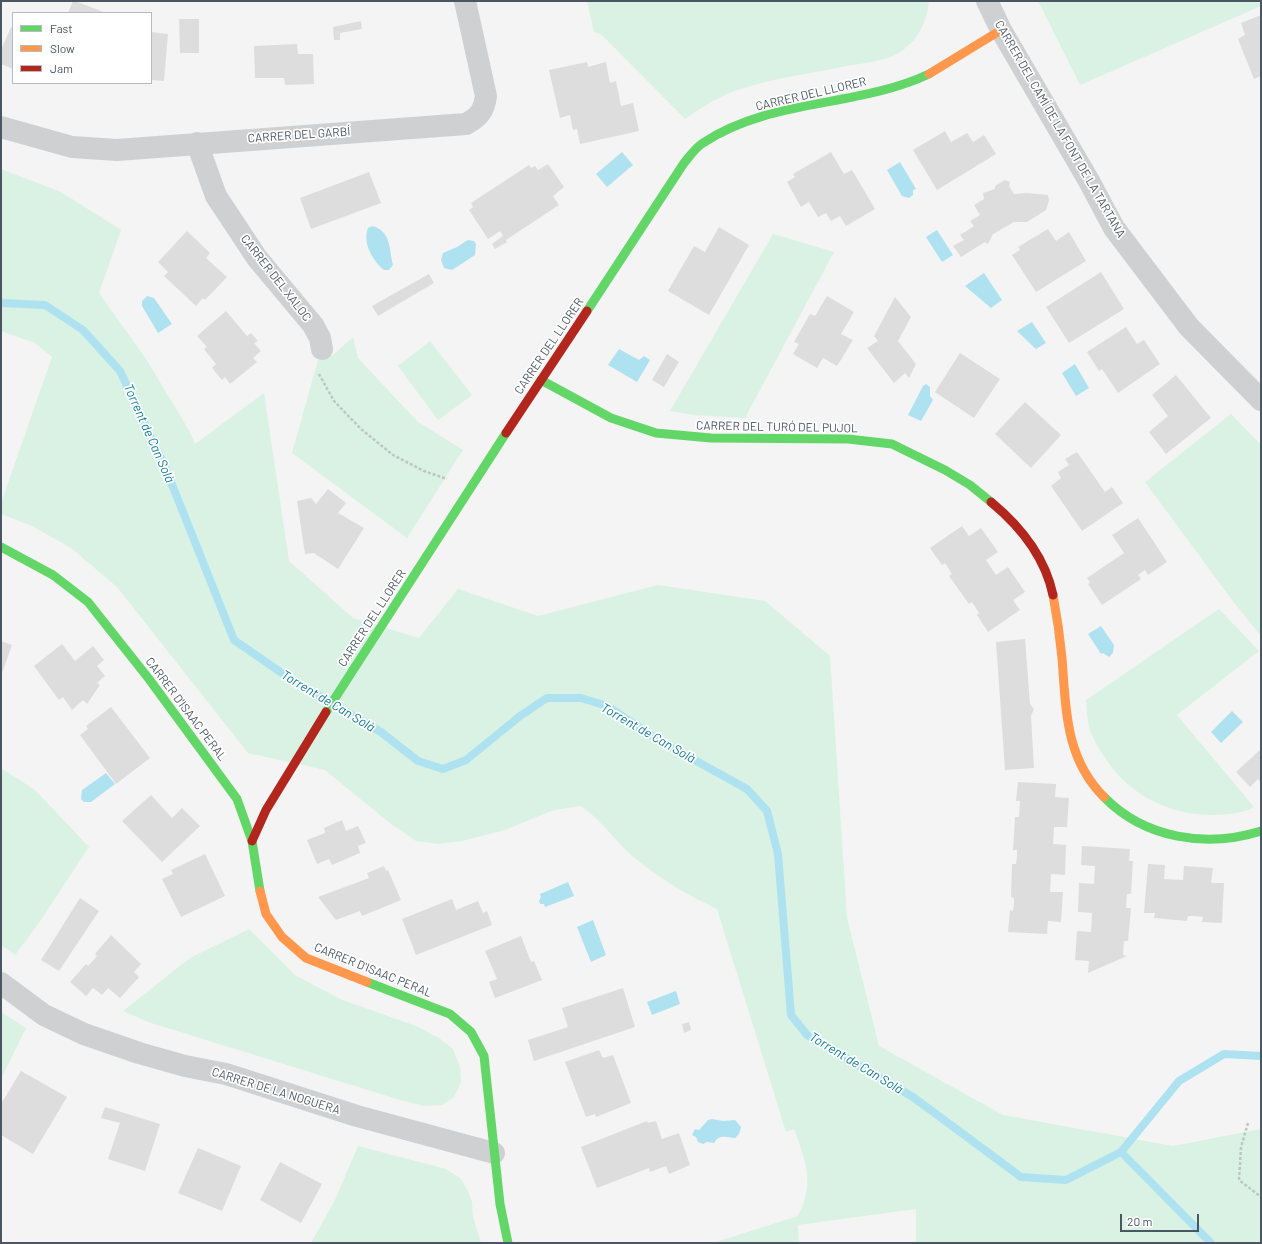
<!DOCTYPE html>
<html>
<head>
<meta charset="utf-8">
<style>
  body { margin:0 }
  #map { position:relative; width:1262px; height:1244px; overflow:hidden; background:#f4f4f4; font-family:Barlow,sans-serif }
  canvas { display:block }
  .frame { position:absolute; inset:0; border:2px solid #4a5661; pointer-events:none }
  .legend { position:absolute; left:12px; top:12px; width:140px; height:72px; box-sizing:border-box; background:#fff; border:1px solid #b7bbc0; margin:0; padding:5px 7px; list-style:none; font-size:12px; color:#4a5661 }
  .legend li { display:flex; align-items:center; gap:8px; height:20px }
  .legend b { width:20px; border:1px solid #b7bbc0 }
  .scale { position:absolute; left:1120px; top:1214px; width:79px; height:18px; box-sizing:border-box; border:2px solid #4a5661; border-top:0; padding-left:5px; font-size:12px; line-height:14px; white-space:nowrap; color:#4a5661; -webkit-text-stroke:3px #fff; paint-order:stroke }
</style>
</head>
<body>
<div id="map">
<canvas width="1262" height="1244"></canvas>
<div class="frame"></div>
<ul class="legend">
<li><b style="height:5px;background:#63d668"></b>Fast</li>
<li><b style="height:5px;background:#ff974d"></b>Slow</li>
<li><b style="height:5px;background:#b3261e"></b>Jam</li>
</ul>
<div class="scale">20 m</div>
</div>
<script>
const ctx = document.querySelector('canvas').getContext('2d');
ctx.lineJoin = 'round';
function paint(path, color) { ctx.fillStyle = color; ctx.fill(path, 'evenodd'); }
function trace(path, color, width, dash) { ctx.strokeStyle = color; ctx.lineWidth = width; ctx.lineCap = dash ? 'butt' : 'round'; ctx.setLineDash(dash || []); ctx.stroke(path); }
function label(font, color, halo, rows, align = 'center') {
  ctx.font = font + ' Barlow,sans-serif'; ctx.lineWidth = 3.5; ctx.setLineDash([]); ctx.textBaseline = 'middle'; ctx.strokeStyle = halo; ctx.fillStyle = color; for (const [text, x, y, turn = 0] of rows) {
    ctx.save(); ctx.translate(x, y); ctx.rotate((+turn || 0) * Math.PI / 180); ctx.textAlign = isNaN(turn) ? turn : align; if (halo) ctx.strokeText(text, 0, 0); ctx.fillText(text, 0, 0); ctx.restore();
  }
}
paint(new Path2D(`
  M587,1h342c-2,19 -10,38 -26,49 -16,12 -42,13 -61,17 -33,7 -69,11 -101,22 -20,6 -39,18 -56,30l-83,-84 -8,-3z
  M1038,1h223v5l-181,79z
  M1,169l60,23 60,38 -22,63 47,66 44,73 5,12 69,-51 25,168 64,57 66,20 39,-49 80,27 120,-31 107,16 65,55 17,262 32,128 124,69 170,31 88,-17v114h-345v-34l-118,16 1,18h-86l85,-27c17,-32 8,-55 -4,-87l-8,3 -69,-223c-32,-15 -62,-33 -88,-56 -16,-15 -29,-34 -48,-47l-27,4 -49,20 -43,11 -24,3 -22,-3 -25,-17 -66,-54 -77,-17 -131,-166 -46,-39 -39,-22 -31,-12v-11l51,-146 -17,-14 -34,-12z
  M773,234l61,18 -89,166 -51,-3 -24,-4z
  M353,337l5,21 60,64 45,28 -56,88 -115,-85 26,-93 15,-5z
  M430,341l42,54 -34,25 -40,-54z
  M1231,414l30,31v191l-29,-36 -87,-118z
  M1219,609l40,42 -82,64 77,92c-11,7 -31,8 -44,8 -45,-1 -83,-22 -107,-60 -5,-8 -10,-16 -13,-25 -3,-9 -3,-20 -4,-30z
  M1,768l34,22 54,57 -48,73 -26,35 -14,-10z
  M249,929l46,46 45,24 76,27 23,12 14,11 7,18 1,15 -7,15 -12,8 -17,1 -25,-6 -252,-78 -25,-11 67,-53z
  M1,1012l25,16 -25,51z
  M358,1146l88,23 14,9 8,13 4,11 1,15 8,26h-170l24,-43z`), '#d9f2e3');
paint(new Path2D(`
  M622,152l11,13 -26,22 -11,-13z
  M900,162l16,27 -3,1v5l-4,3 -7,-2 -15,-26z
  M372,226c20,5 17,25 21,39l-4,5h-5c-11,-9 -22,-27 -16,-42z
  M937,230l16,25 -11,7 -16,-25z
  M468,240l6,1 2,3 -1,11 -23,15 -8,-2 -3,-8 2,-7 14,-6z
  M984,273l18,27 -11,8 -26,-22z
  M147,296l7,2 18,26 -14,9 -16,-27v-5z
  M1032,322l14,21 -10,6 -19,-18z
  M619,349l20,11 5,-4 6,4 -13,22 -29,-17z
  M1075,364l14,24 -13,8 -14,-23z
  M926,384l4,3v9l3,4 -12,21 -13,-6 15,-29z
  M1101,626l13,19 -1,8 -4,4 -6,-4 -2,1 -13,-20z
  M1232,711l11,11 -22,21 -10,-11z
  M106,773l9,11 -24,18h-7l-3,-3 1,-9z
  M568,882l6,14 -29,11 -1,-3h-4l-1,-3 2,-4 -1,-3z
  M593,920l13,35 -15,7 -14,-35z
  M676,991l4,13 -28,11 -5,-13z
  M712,1119l11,2 12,-1 6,7 -2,7 -4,4c-9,-1 -16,-4 -21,5l-7,-1 -4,2 -5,-2 -2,-5 -4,-2 3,-6 4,1 9,-10z`), '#aee2f0');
trace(new Path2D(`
  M1,303l44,2 38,25 37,41 45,96 69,173 58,40 89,52 37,29 25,8 23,-9 54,-44 27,-18h34l26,8 53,35 87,48 20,22 11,43 13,161 16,20 106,62 108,80 45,3 55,-28 58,-71 45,-27 37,2
  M1121,1152l90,91`), '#aee2f0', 8);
paint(new Path2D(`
  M73,1h2l31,12h-38z
  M1261,15v61l-7,3 -16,-40 7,-4 -4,-12z
  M179,19h20v34h-19z
  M361,21l1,8 -22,4v7h-6l-1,-13z
  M11,27l2,1v41l-12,-5v-14z
  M151,32l17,2 -4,47 -13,-1z
  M297,44l1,10h15l1,30 -29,1 -1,-7h-29l-1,-32z
  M587,62l1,5 18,-5 4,21 6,-2 5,25 12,-3 6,28 -59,13 -3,-15 -4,1 -3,-15 -10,3 -11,-48z
  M945,131l6,11 16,-9 6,9 11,-7 12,19 -59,36 -24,-40z
  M831,152l13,22 8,-4 23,39 -29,17 -6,-10 -9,5 -5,-8 -8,4 -9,-15 -8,5 -14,-25 8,-5 -2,-3z
  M548,164l16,23 -11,9 6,9 -53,35 1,2 -12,7 -3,-5 11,-8 -3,-5 -12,8 -19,-29 4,-3 -2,-4 58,-38 2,3 4,-2 3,4z
  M369,172l12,31 -70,26 -11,-31z
  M1005,180l5,2 -1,4 5,8 13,-1 21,2 1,5 -3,10 -19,12h-13l-21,12 -5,10 -3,-2 -24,15 -8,-11 11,-6 -4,-5 14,-9 -4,-5 10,-6 -6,-10 10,-6 -1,-6 12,-4v-3z
  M719,227l30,18 -40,70 -41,-24 26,-45 11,6z
  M1048,229l8,12 13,-9 17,29 -50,31 -24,-37 8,-5 -2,-3z
  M187,231l23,22 -4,5 21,19 -22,23 -2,-2 -7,8 -32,-30 4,-4 -10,-10z
  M1101,272l23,37 -55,34 -23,-36z
  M429,274l5,9 -56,33 -6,-10z
  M827,296l27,16 -13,22 12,6 -16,26 -14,-8 -6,10 -24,-14 6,-10 -5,-2 16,-28 5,2z
  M895,297l16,20 -13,24 18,23 -7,14 -4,-5 -11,10 -27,-35 11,-7 -4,-5z
  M226,311l21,25 4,-3 7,8 -4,2 7,8 -8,7 4,4 -27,22 -5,-7 -3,3 -10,-12 4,-4 -12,-15 3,-2 -10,-11z
  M1126,327l11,17 7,-4 16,24 -42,29 -16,-24 -3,2 -12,-19z
  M960,353l40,26 -26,39 -39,-26z
  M667,354l12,8 -15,25 -12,-7z
  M1176,375l35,43 -45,36 -17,-22 19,-16 -16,-21z
  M1025,402l36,33 -30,33 -36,-34z
  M1077,452l28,40 7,-5 11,16 -41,28 -31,-45 10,-8 -3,-6 11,-7 -4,-6z
  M328,489l18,14 -8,10 26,15 -26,41 -24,-16 -9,1 -8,-53 14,-3 5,6z
  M1138,518l29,44 -19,13 -3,-5 -7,5 3,4 -39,26 -14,-21 2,-2 -3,-4 37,-25 -12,-18z
  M962,526l7,10 12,-8 17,24 -12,8 10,15 12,-8 17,25 -12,8 7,10 -32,22 -11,-17 2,-2 -7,-11 -3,2 -20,-28 3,-2 -7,-11 -3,2 -12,-17z
  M1025,639l5,65 4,5 -3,7 3,52 -29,2 -9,-128z
  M1,641l11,4 -11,31z
  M62,644l13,17 18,-15 11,14 -7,6 8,10 -8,7 3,2 -13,19 -4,-4 -11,10 -9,-13 -4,3 -25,-34z
  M111,707l39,51 -34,26 -36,-49 8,-6 -2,-3z
  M1261,749v33l-3,-3 -8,8 -14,-15z
  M1018,782l38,2 -1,13 14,1 -2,29h-13l-1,17 13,1 -1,30 -14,-1 -1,18h13l-2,30 -13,-1 -1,13 -39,-2 2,-22 3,1 1,-6v-7l-3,-1 1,-33h4l1,-7v-7h-4l2,-33h4l1,-16h-4z
  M151,795l21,23 10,-10 18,18 -38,36 -40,-41z
  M342,820l4,11 12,-5 8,17 -8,3 2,7 -28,12 -3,-6 -12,5 -10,-24 18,-7 -1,-5z
  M1082,846l48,3 -1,12h4l-2,33h-4l-1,14h5l-3,33h-4l-1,14 4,1 -39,17 1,-12 -14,-1 2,-29 14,1 1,-19 -14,-1 1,-29 15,1 1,-18 -14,-1z
  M205,854l20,42 -44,21 -19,-38 11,-5 -2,-4z
  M1148,864l17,1 -1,14 19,1 1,-14 29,2 -2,15h13l-2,40 -20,-1 1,-5 -8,-1h-7l-1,5 -33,-3 1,-5h-11z
  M384,866l2,5 2,-1 13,30 -39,16 -2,-5 -24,9 -18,-23 51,-19 -2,-5z
  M80,898l19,13 -40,60 -18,-11z
  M452,899l4,11 22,-9 5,12 4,-2 5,14 -76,30 -14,-36z
  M111,935l30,29 -7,8 5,5 -19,21 -12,-10 -6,7 -9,-7 -7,8 -16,-14 16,-18 2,2 9,-10 -2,-2z
  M521,936l10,26 3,-1 8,19 -47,18 -6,-16 8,-3 -12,-28z
  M623,988l12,39 -101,34 -6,-21 40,-13 -6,-19z
  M689,1022l2,8 -7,3 -2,-9z
  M599,1050l4,8 10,-3 18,48 -35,14 -1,-3 -9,3 -21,-55z
  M21,1071l46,26 -34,57 -32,-19v-31z
  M105,1107l55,17 -15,47 -37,-12 12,-36 -19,-5z
  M647,1121l1,2 8,-2 6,18 17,-6 11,32 -21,9 -3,-8 -16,6 -1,-4 -52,20 -16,-41z
  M198,1148l43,18 -19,45 -44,-18z
  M280,1162l42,22 -21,39 -41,-23z`), '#ddddde');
trace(new Path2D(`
  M319,374l15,27 27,28 32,26 31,16 23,8
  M1248,1123l-7,24 -2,33 22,17`), '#bcc7c4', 2.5, [3, 2]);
trace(new Path2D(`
  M987,1l14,29 88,151 25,47 75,99 72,73
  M1,127l71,20 45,3 349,-26c13,-7 18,-13 20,-28l-21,-95
  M197,143l19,53 41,62 56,67 7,13 2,11
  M1,983l43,32 40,19 55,19 46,13 41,8 131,42 137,37`), '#ced0d2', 22);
trace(new Path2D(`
  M587,311l97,-148c6,-7 11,-15 19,-20 67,-45 154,-35 226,-69
  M541,380l70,38 45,15 55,5 137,1 44,5 53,26 25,15 21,17
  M1,547l52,28 35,27 61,77 88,120 15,42 8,50
  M326,712l180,-279
  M1104,797c41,42 103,51 157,34
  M367,982l83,32 21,18 13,24 16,148 8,39`), '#63d668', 9);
trace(new Path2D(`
  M929,74l72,-44
  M1053,595c4,21 7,42 9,63 4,51 3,100 42,139
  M260,891l6,23 16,23 24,21 61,24`), '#ff974d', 9);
trace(new Path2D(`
  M506,433l81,-122
  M991,502c29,24 54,55 62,93
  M252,841l14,-31 60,-98`), '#b3261e', 9);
label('12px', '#4a5661', '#fff', [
  ["CARRER DEL LLORER",811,94,-13],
  ["CARRER DEL CAMÍ DE LA FONT DE LA TARTANA",1060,129,60],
  ["CARRER DEL GARBÍ",299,135,-4],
  ["CARRER DEL XALOC",276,278,52],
  ["CARRER DEL LLORER",549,346,-56],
  ["CARRER DEL TURÓ DEL PUJOL",777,427,1],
  ["CARRER DEL LLORER",372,618,-57],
  ["CARRER D'ISAAC PERAL",186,709,53],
  ["CARRER D'ISAAC PERAL",373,970,22],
  ["CARRER DE LA NOGUERA",276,1091,17]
]);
label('italic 13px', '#0c7c9b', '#fff', [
  ["Torrent de Can Solà",149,433,66],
  ["Torrent de Can Solà",328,701,31],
  ["Torrent de Can Solà",648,733,30],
  ["Torrent de Can Solà",856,1063,31]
]);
</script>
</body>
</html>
